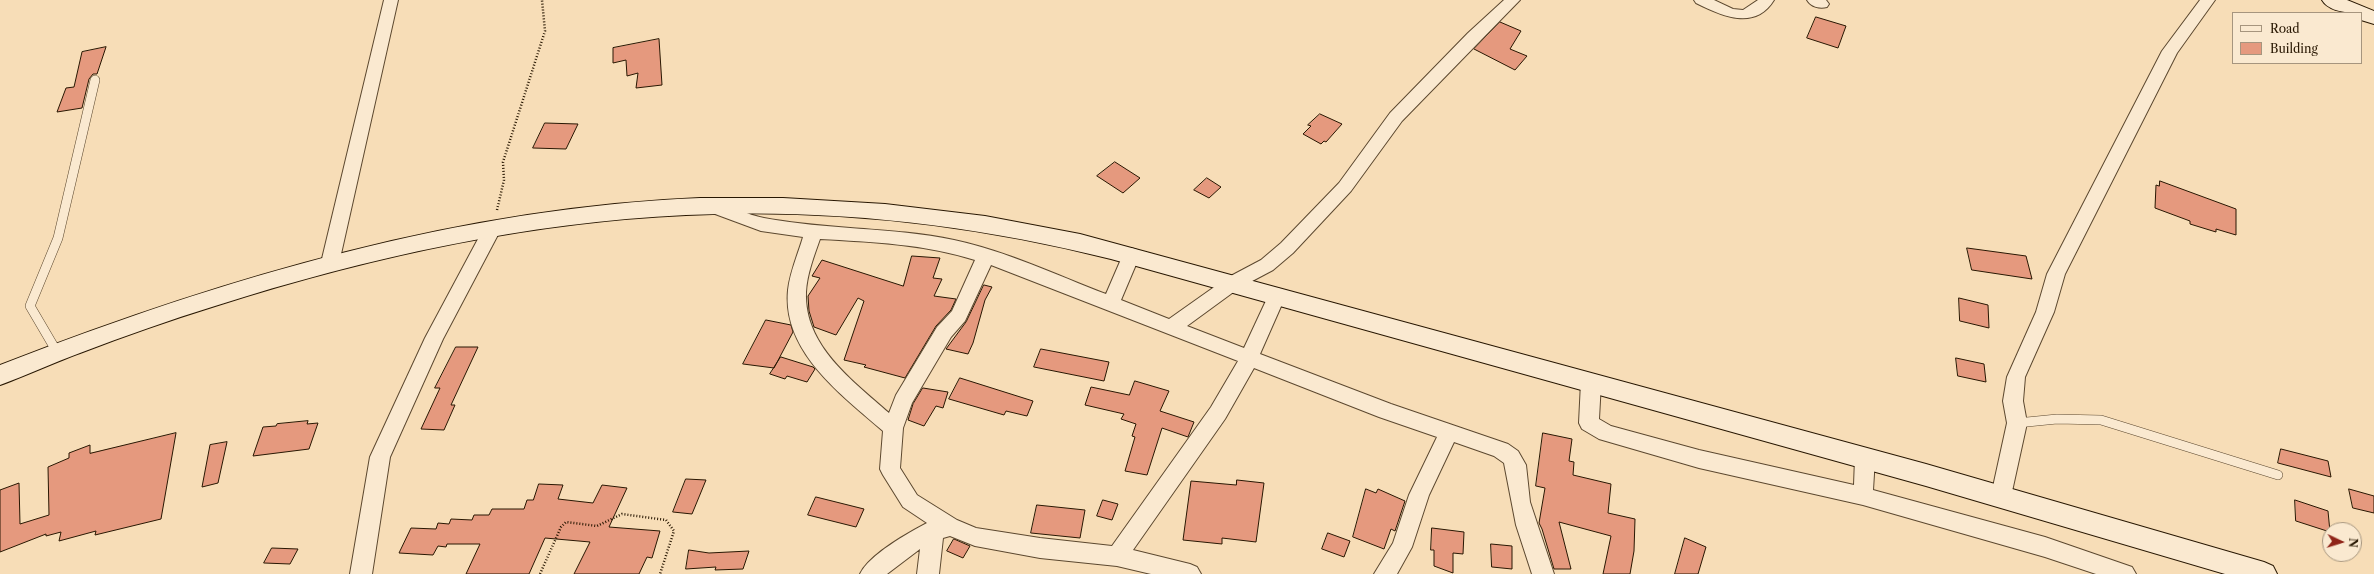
<!DOCTYPE html>
<html>
<head>
<meta charset="utf-8">
<style>
  body { margin:0 }
  #map { position:relative; width:2374px; height:574px; overflow:hidden; background:#f7ddb7; font-family:"Libre Caslon Text",serif }
  canvas { display:block }
  .legend { position:absolute; left:2232px; top:12px; width:130px; height:52px; box-sizing:border-box; background:#fae9d0; border:1px solid #a6957e; margin:0; padding:5px 7px; list-style:none; font-size:12px; color:#281702 }
  .legend li { display:flex; align-items:center; gap:8px; height:20px }
  .legend b { width:20px; border:1px solid #a6957e }
  .north { position:absolute; left:2322px; top:522px; width:40px; height:40px; box-sizing:border-box; background:#fae9d0; border:1px solid #a6957e; border-radius:50%; rotate:94deg; font-size:11px; font-weight:700; line-height:16px; text-align:center; color:#281702 }
  .north::after { content:''; display:block; margin:auto; width:14px; height:18px; background:#8f2418; clip-path:polygon(50% 0,100% 100%,50% 72%,0 100%) }
</style>
</head>
<body>
<div id="map">
<canvas width="2374" height="574"></canvas>
<ul class="legend">
<li><b style="height:5px;background:#fae9d0"></b>Road</li>
<li><b style="height:11px;background:#e5997e"></b>Building</li>
</ul>
<div class="north">N</div>
</div>
<script>
const ctx = document.querySelector('canvas').getContext('2d');
ctx.lineJoin = 'round';
function paint(path, color) { ctx.fillStyle = color; ctx.fill(path, 'evenodd'); }
function trace(path, color, width, dash) { ctx.strokeStyle = color; ctx.lineWidth = width; ctx.lineCap = dash ? 'butt' : 'round'; ctx.setLineDash(dash || []); ctx.stroke(path); }
const building = new Path2D(`
  M1816,17l30,9 -8,22 -31,-10z
  M1500,22l21,9 -11,18 17,7 -12,14 -41,-21z
  M659,39l3,46 -26,3 2,-15 -11,3 -1,-16 -13,3v-15z
  M106,47l-9,27h-4l-4,5 -7,29 -25,4 9,-24 8,-1 8,-35z
  M1320,114l22,10 -16,18 -2,-1 -3,3 -18,-10 8,-8 -3,-1z
  M545,123l33,1 -12,25 -33,-1z
  M1115,162l25,16 -17,15 -26,-17z
  M1207,178l14,9 -12,11 -15,-8z
  M2160,181l76,28v26l-20,-6v3l-26,-8v-3l-35,-13 1,-23 3,1z
  M1967,248l59,8 6,23 -60,-9z
  M912,256l28,2 -7,20 9,1 -8,17 22,3 -5,11 -15,16 -31,52 -41,-11 2,-2 -22,-5 20,-59 -6,-3 -22,37 -22,-8 -5,-16 -1,-15 12,-18 -8,-2 10,-16 81,26z
  M984,285l8,2 -7,13 -12,43 -5,11 -22,-5 20,-27z
  M1959,298l29,7 1,23 -29,-7z
  M766,320l25,5 2,7 -19,36 -31,-4z
  M456,347h22l-27,58h4l-11,25 -23,-1 19,-41h-5z
  M1041,349l68,13 -5,19 -70,-14z
  M781,357l32,10 2,2 -8,13 -20,-6 -2,3 -15,-5z
  M1956,358l28,6 2,18 -28,-6z
  M960,378l73,23 -6,15 -21,-5 -2,4 -55,-16z
  M1135,381l34,10 -9,20 34,11 -6,15 -26,-9 -15,47 -22,-4 10,-34 -3,-1 4,-12 -15,-5 3,-5 -39,-9 6,-18 38,8z
  M923,388l25,4 -5,16 -7,-2 -12,20 -16,-6 5,-16z
  M308,421l-1,3 11,-1 -9,26 -56,7 10,-29 13,-1 1,-2z
  M176,433l-15,86 -66,16 1,-4 -37,10 2,-9 -15,4v-2l-46,18v-62l19,-7 1,41 29,-9 -1,-48 21,-9v-5l21,-8v8z
  M1543,433l29,6 -3,22 5,1 -1,13 38,9 -3,29 27,6 -1,32 -4,23h-27l8,-38 -52,-14 12,47h-17l-12,-40 -3,-6 6,-35 -9,-2z
  M227,442l-9,41 -16,4 8,-42z
  M2281,449l47,12 3,16 -53,-14z
  M686,479l20,1 -14,34 -19,-2z
  M1237,480l27,3 -8,59 -34,-4v6l-39,-4 8,-59 45,4z
  M539,484l24,1 -5,14 35,4 9,-18 25,3 -18,39 51,4 -8,27 -5,-1 -8,17h-65l16,-32 -45,-4 -16,36h-63l14,-30h-33l-1,3 -8,-1 -5,9 -34,-2 12,-25 25,1 2,-6 11,1 2,-5 21,1 2,-5h15l3,-6h32l3,-9h6z
  M1366,489l10,4 2,-4 27,12 -10,30 -4,-2 -7,20 -31,-12z
  M2349,489l25,7v17l-21,-5z
  M816,497l48,12 -8,18 -48,-12z
  M1103,500l15,4 -6,16 -15,-4z
  M2295,500l33,11 2,21 -34,-11z
  M1037,505l48,5 -5,28 -49,-5z
  M1432,528l32,4 -1,22 -10,-1v20l-19,-7v-16h-3z
  M1328,533l22,8 -6,16 -22,-8z
  M1685,538l21,9 -8,27h-23z
  M954,539l16,7 -7,12 -16,-7z
  M1491,544l21,2v23l-20,-2z
  M272,548l26,1 -8,15 -26,-1z
  M689,550l20,3 40,-2 -6,18 -28,1 1,-3 -30,2z`);
paint(building, '#e5997e');
trace(building, '#281702', 1);
const lane = new Path2D(`
  M57,352l-27,-46 28,-68 37,-158
  M2017,423l40,-4 44,1 177,55`);
const street = new Path2D(`
  M384,0h14l-59,263 -3,5 -6,2 -6,-2 -3,-5z
  M1504,0h16l-118,121 -51,70 -58,62 -20,17 -34,18 -52,38 57,22 27,-58 6,-2 6,2 3,5 -26,59 131,50 117,40 10,7 8,14 4,37 24,72h-22l-16,-49 -12,-62 -10,-7 -40,-14 -25,53 -17,52 -15,27h-23l19,-31 16,-48 28,-58 -58,-20 -125,-49 -29,51 -92,131 57,14 7,3 4,7h-50l-34,-8 -77,-8 -65,-12 -25,-10 -7,2 -4,36h-22l3,-25 -33,25h-27c9,-19 48,-41 67,-51l-24,-16 -20,-32 -3,-6 3,-38c-41,-36 -101,-79 -95,-141 2,-18 10,-36 15,-53l-42,-6 -54,-20 -3,-5 3,-5 6,-1c17,5 34,15 51,18 63,12 128,9 190,22 52,11 102,35 152,54l19,-44 6,-2 6,2 3,5 -19,45 48,19 58,-41 34,-18 20,-17 58,-60 51,-70 78,-80zM820,239c52,3 105,5 155,21l-23,51 -15,16 -41,68 -7,18c-37,-33 -85,-67 -83,-121 1,-18 8,-36 14,-53zM991,265l247,96 -27,46 -99,139 -72,-8 -64,-10 -19,-8 -40,-25 -17,-27 3,-40 9,-25 39,-66 14,-16z
  M1694,0h20l19,9 10,1 15,-10h16c-19,31 -52,16 -78,3z
  M1807,0h19l3,4 -2,3c-7,2 -16,0 -20,-7z
  M2200,0h15l-38,53 -112,221 -11,38 -29,65 -2,24 4,22 -16,73 -3,6 -7,3 -7,-3 -3,-6 16,-73 -4,-22 4,-24 29,-65 11,-38 115,-223z
  M492,222l6,2 3,5 -58,110 -53,118 -18,117h-22l20,-117 55,-119 61,-114z
  M1591,374l7,2 3,6 -2,37 12,7 88,24 155,35 1,-27 3,-6 7,-3 7,3 3,6 -2,32 172,47 87,30 4,7h-40l-51,-17 -182,-52 -164,-37 -100,-29 -17,-10 -3,-6 2,-41 3,-6z`);
const secondary = new Path2D(`
  M2322,0h25l27,11v13l-13,-4v-7c-13,0 -32,-1 -39,-13z
  M700,198h83l102,6 100,12 95,18 846,230 338,98 9,4 4,8h-52l-299,-88 -815,-227c-139,-35 -282,-51 -425,-44 -158,7 -321,43 -471,91 -45,14 -91,30 -135,47 -27,10 -53,22 -80,32v-20c223,-87 459,-157 700,-167z`);
trace(lane, '#5c482f', 10);
trace(street, '#5c482f', 2);
trace(secondary, '#281702', 2);
trace(new Path2D(`
  M497,210l7,-30 -1,-18 42,-131 -3,-31
  M540,574l21,-47 5,-5 31,4 25,-12 44,6 8,11 -14,43`), '#281702', 2.5, [1, 2]);
trace(lane, '#fae9d0', 9);
paint(street, '#fae9d0');
paint(secondary, '#fae9d0');
</script>
</body>
</html>
